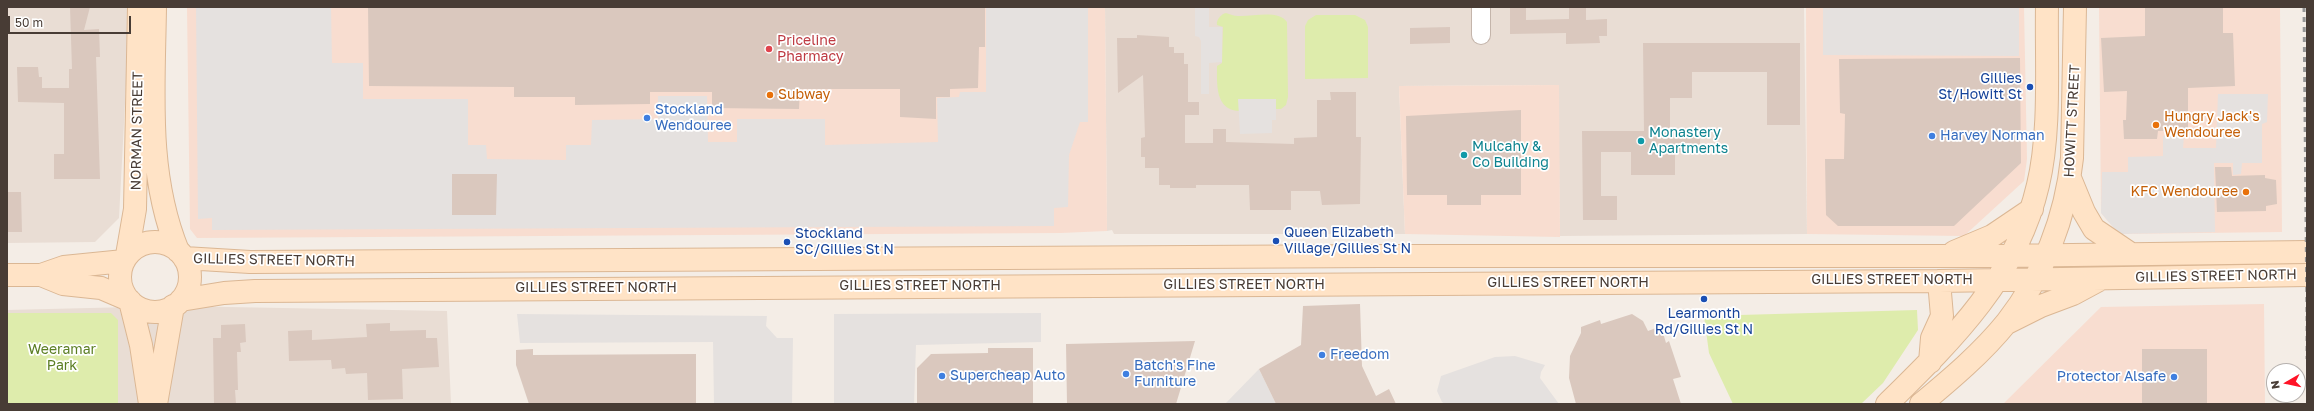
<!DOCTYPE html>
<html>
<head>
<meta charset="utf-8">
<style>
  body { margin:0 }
  #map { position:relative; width:2314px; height:411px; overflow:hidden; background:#f4ede6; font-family:"Golos Text",sans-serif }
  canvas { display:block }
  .frame { position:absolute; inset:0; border:8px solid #483c35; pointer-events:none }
  .north { position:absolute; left:2266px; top:363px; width:40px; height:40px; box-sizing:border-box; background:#fff; border:1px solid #b6b1ae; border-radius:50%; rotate:261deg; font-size:11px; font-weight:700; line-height:16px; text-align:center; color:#483c35 }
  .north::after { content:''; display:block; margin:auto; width:14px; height:18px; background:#ff1327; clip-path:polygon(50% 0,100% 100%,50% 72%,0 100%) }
  .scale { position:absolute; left:8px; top:16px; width:123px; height:18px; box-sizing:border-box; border:2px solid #483c35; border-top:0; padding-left:5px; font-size:12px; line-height:14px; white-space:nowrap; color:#483c35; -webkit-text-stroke:3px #fff; paint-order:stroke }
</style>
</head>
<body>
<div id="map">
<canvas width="2314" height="411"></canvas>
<div class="frame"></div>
<div class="north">N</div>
<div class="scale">50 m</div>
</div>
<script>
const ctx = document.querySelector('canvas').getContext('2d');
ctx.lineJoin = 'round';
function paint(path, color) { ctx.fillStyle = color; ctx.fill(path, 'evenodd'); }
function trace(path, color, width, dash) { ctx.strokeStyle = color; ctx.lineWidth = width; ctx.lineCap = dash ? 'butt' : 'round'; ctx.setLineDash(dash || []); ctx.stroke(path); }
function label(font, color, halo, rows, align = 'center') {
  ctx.font = font + ' "Golos Text",sans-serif'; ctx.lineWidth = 3.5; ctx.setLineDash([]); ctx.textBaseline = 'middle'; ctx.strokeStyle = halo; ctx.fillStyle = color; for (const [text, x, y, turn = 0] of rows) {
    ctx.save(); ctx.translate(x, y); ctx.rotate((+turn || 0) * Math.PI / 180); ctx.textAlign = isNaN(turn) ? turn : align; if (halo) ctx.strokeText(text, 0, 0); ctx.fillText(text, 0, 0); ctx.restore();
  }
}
paint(new Path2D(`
  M7,7h123l-11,211 -24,24 -88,1z
  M1105,7h699l3,227 -247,2 -2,-151 -159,1 6,148h-291l-2,-4 -5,1z
  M173,306l274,5 4,93h-444v-94z`), '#e9ddd4');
paint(new Path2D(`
  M187,7h918l2,224 -46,2 -864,5 -7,-9z
  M1806,7h218l3,152 -3,22 -60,55 -157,-2z
  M2099,7h181l2,225 -163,2 -18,-21z
  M1559,85l1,152 -155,-3 -6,-148z
  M2264,304l1,100h-262l98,-97z`), '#f8ddd0');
paint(new Path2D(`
  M1226,13c4,1 8,3 12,3 14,1 40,-7 49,6l1,75 -2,8 -5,4h-5v-10h-37v12c-24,-1 -22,-27 -22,-45l5,-3 1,-36 -6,-2c-1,-5 4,-11 9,-12z
  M1316,15h39l10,5 3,7v51l-63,1v-53l3,-6z
  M1917,310l1,20 -35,53 -22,21h-128l-24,-51 -5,-37z
  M7,313h104l7,7v84h-111z`), '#deecac');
paint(new Path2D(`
  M196,7h135l1,56h31v36h105v46h18l1,14 79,1v-15h25l1,-25 66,-1v-23h49l1,46h29v-23h88v26l113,-3 -1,-44 22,-1 1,-5h26v-85h102v115h-8l-11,33 -1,52 -14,1v18l-842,4v-12l-14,1z
  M1195,7h14v20h13v35l-13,1v31h-8v-53l-2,-4 -4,-1z
  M1823,7h196v49l-196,-1z
  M2218,94h50l-1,28 -5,2v39h-20l-1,11 -8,1v-12h-19l1,69 -96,2 -18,-21 1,-41h26v-15l35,-1v-20h21l-1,12h33z
  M1238,99h38v21h-4v13l-32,1z
  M1041,313v29l-125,3 -2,59h-80v-90z
  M517,314l250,2 -1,10 11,12h16l-1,66h-78l-1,-62 -193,1z
  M1515,356l30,9 -4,7 -1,6 19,26h-114l-3,-2 -5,-11 4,-15 54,-19z
  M1259,369l17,35h-51z`), '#e5e1df');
paint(new Path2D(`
  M70,7h20l-6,23 15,-1 1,28h-4l4,122h-46v-25h10v-51l-46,-1 -1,-35h21l1,10h3v11h27v-19h3z
  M368,7h617v40h-6l-1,41 -28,1v8h-14v22l-36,-2v-28h-100l-1,20 -87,-1v-16h-62v12l-75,1v-8h-61v-10l-145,-1z
  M1510,7h16v13l43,-1v-12h17v13l21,-1v17h-8l1,7 -34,1v-11l-56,1z
  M2145,7h78v26h10l2,53 -47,2v42l-30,1 -1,8h-33l-1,-19h3l1,-29 -23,1 -3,-54 44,-2z
  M1450,27v16l-40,1v-16z
  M1137,35l32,2v10h5v6h10v11h4v38h11v13h-14v28h28v-14h13v13l68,2v-6l23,-1v-37h14l-1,-8h26v45h5l-1,67 -38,1 -2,-14h-29v19h-41l-1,-25h-53v3h-26v-3h-11v-17h-14v-11h-4v-19l4,-1 -2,-62 -25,18 -1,-55h20z
  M1643,43h157v82h-33v-53h-75v26h-22v32h30v22h-25v23h-44v-23h-30v44h16v24h-34l-1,-89h62z
  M2020,58l1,105 -67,63h-116l-12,-11 -1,-56h19l1,-45 -5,-1 -1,-54z
  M1521,110v85h-40v10h-34v-10h-40l-1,-79z
  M2215,167h16l1,9 33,-1v3l11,2 1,24 -11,2v5l-49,1z
  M452,174h45l-1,41h-44z
  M7,192h14l1,40h-15z
  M1360,304l2,62 14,30 13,-7 7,15h-120l-17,-35 42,-24 2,-39z
  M1632,314l11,7 5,10 13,-5 5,17 3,-2 12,36 -8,2 8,25h-105l-7,-26 1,-22 11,-23v-6l19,-7 1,4z
  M390,323v8l36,-1v8h11l2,29 -37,2 1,30 -35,1 -1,-27 -21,1 -1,-6 -13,1 -1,-9 -42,1 -1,-30 24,-1v10l55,-3 -1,-13z
  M245,324l1,18 -6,1 1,9h-4l1,38h-3l1,14h-22l-1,-66h8v-13z
  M1195,341l-19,63h-109l-1,-60z
  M988,348h45v56h-116v-36l14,-14 57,-1z
  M533,349v6l163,-1v50h-167l-13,-39v-15z
  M2142,349h65v55h-65z`), '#dac8be');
const minor = new Path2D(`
  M1481,7v28`);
const secondary = new Path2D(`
  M155,7c-1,82 -9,166 23,244
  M2070,178l14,34 10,17 37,25
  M120 277a35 35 0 1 1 70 0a35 35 0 1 1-70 0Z
  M1954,252l38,-16 40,-27
  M127,255l8,-46 4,-202
  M184,258l66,4 1131,-6h613l313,-4
  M7,275h34l23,-8 60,-6
  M41,275l22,9 38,4 28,12
  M181,300l43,-7 31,-2 1684,-10 368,-6
  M130,301l11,44 9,59
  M2007,323l34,-17 32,-12 26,-14
  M1930,362l2,-24 10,-22 -3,-35
  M156,404l17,-98
  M1887,404c65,-64 130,-127 151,-219 13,-54 8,-122 9,-178
  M1921,404c30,-25 61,-51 86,-82 36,-46 59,-105 65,-164l3,-151`);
trace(minor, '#c4b5ab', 20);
trace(secondary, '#dbb794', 24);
trace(minor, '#fff', 18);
trace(secondary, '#ffe3c6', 22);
trace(new Path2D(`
  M2304,7l3,314
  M2307,316v43`), '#969696', 3, [5, 5]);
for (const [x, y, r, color] of [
  [769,49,4,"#e0444e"],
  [2030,87,4,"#1a4fb4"],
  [770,95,4,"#e8710a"],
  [647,118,4,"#3f7fe0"],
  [2156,125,4,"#e8710a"],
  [1932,136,4,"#3f7fe0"],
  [1641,141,4,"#0f9aa8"],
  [1464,155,4,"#0f9aa8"],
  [2246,192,4,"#e8710a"],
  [1276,241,4,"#1a4fb4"],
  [787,242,4,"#1a4fb4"],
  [1704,299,4,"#1a4fb4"],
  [1322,355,4,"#3f7fe0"],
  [1126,374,4,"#3f7fe0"],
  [942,376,4,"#3f7fe0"],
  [2174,377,4,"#3f7fe0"]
]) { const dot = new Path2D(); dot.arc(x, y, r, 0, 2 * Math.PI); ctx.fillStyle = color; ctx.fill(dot); trace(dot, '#fff', 1.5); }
label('14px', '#be3a42', '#fff', [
  ["Priceline",777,41],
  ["Pharmacy",777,57]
], 'left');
label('14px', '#164399', '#fff', [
  ["Gillies",2022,79,"right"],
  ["St/Howitt St",2022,95,"right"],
  ["Queen Elizabeth",1284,233],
  ["Village/Gillies St N",1284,249],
  ["Stockland",795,234],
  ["SC/Gillies St N",795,250],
  ["Learmonth",1704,314,"center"],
  ["Rd/Gillies St N",1704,330,"center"]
], 'left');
label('14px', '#c56008', '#fff', [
  ["Subway",778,95],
  ["Hungry Jack's",2164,117],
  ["Wendouree",2164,133],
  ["KFC Wendouree",2238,192,"right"]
], 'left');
label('14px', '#366cbe', '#fff', [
  ["Stockland",655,110],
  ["Wendouree",655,126],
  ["Harvey Norman",1940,136],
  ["Freedom",1330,355],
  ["Batch's Fine",1134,366],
  ["Furniture",1134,382],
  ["Supercheap Auto",950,376],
  ["Protector Alsafe",2166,377,"right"]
], 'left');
label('14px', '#483c35', '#fff', [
  ["HOWITT STREET",2072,121,-87],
  ["NORMAN STREET",137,131,-89],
  ["GILLIES STREET NORTH",274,260,1],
  ["GILLIES STREET NORTH",2216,276,-1],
  ["GILLIES STREET NORTH",1892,280],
  ["GILLIES STREET NORTH",1568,283],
  ["GILLIES STREET NORTH",1244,285],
  ["GILLIES STREET NORTH",920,286],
  ["GILLIES STREET NORTH",596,288]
]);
label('14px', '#0d838f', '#fff', [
  ["Monastery",1649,133],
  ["Apartments",1649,149],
  ["Mulcahy &",1472,147],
  ["Co Building",1472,163]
], 'left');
label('14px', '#5b7e23', '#fff', [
  ["Weeramar",62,350],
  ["Park",62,366]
]);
</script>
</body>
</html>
